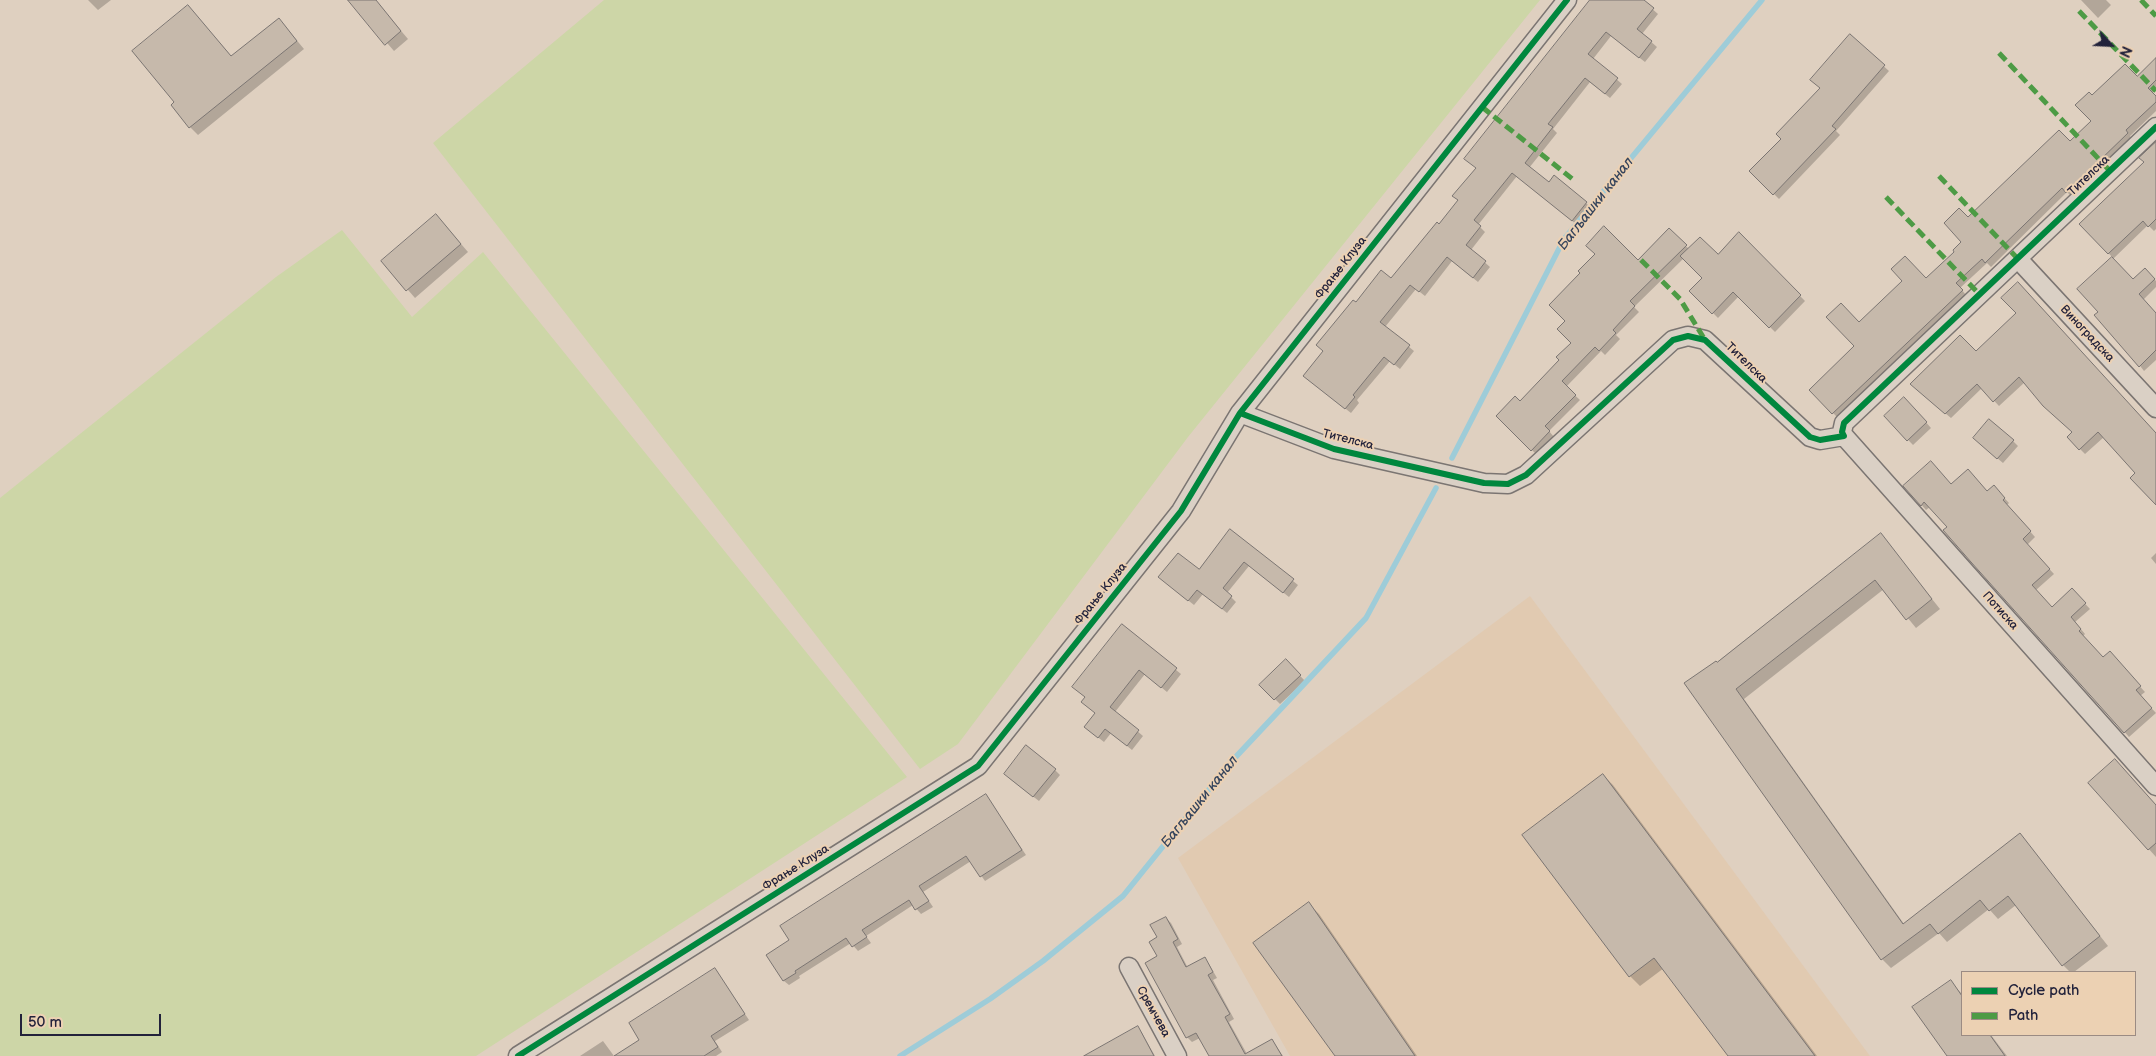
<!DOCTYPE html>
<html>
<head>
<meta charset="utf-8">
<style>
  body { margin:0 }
  #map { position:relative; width:2156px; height:1056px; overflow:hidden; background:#dfd0c0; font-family:"Balsamiq Sans",sans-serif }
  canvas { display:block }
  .legend { position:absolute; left:1961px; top:971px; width:175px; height:65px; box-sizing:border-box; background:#ecd1b3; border:1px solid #9b8b83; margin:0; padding:6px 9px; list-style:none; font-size:15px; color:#22223b }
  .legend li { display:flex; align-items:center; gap:10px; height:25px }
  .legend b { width:25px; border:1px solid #9b8b83 }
  .north { position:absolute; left:2086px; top:20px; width:50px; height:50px; -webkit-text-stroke:4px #ecd1b3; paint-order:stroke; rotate:115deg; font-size:14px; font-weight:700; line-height:20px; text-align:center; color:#22223b }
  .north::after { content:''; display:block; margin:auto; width:18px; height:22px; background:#22223b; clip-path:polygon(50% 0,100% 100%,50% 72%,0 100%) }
  .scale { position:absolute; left:20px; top:1014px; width:141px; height:22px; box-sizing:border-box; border:2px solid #22223b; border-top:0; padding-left:6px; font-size:15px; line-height:18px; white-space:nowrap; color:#22223b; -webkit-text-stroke:4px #ecd1b3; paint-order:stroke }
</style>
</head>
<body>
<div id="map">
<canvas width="2156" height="1056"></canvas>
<ul class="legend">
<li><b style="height:6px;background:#00873e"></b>Cycle path</li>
<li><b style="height:6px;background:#4d9b45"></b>Path</li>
</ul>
<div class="north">N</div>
<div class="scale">50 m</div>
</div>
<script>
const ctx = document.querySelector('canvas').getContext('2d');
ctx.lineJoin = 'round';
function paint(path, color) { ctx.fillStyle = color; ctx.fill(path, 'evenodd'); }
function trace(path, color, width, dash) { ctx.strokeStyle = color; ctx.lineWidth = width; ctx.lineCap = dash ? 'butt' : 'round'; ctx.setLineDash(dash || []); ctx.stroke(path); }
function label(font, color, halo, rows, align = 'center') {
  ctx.font = font + ' "Balsamiq Sans",sans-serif'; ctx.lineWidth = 4; ctx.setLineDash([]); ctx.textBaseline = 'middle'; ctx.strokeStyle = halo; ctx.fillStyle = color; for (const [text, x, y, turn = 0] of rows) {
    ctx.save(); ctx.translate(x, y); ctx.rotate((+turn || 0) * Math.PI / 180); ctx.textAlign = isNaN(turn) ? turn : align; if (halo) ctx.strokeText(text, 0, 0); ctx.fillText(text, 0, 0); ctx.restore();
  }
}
paint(new Path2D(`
  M1530,596l340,460h-580l-112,-198z`), '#e1cab1');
paint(new Path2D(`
  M604,0h936l-352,437 -230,307 -38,25 -487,-626z
  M342,230l70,87 71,-65 424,525 -431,279h-476v-558l276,-221z`), '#cdd6a7');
paint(new Path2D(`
  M88,0h23l-13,10z
  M350,0h25l33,39 -14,12z
  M1592,0h50l16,14 -16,20 15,13 -12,15 -34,-26 -18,23 29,25 -12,14 -20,-16 -37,47 4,4 -28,35 20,16 37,19 5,5 -14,17 -60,-49 -39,49 7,7 -14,18 19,17 -12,15 -26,-21 -27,35 -9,-7 -31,38 29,24 -14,18 -10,-8 -33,39 2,3 -8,10 -41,-32 14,-29 32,-48 35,-25 68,-78 -5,-5 23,-28z
  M2081,0h25l5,5 -13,13z
  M188,6l44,51 47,-38 25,30 -106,86 -8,-8z
  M1850,36l39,35 -53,60 4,4 -61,64 -28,-28 31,-32 39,-50z
  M2156,60v29l-4,4 4,5v13l-26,25 2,3 -60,58 -5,-5 -76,75 -4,-4 -27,25 7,8 -129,122 -28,-28 45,-44 4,-22 67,-44 30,-28 7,-10 5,-23 102,-76 23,-21 -1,-26 45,-18z
  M2156,145v84l-2,2 -6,-6 -35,34 20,22 12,-12 11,12v6l-13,13 13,14v46l-12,11 -45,-59 -20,-23 34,-31 -32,-34 64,-62z
  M443,223l25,29 -53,46 -32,-37z
  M1669,230l20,19 29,7 21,-22 66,67 -30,31 -36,-36 -21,22 -27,-27 13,-13 -20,-20 -50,49 5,5 -23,23 4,4 -15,16 -4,-4 -35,36 14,13 -31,31 5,6 -17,18 -40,-39 23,-13 41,-43 11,-17 66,-82z
  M1976,353l180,81v70l-19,-31 -33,-36 -19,17 -17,-17 6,-5 -49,-50 -26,24 -17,-18 -31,30 -35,-29z
  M1909,403l22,25 -18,17 -28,-29z
  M2013,441l5,5 -15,17 -24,-20z
  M1951,485l37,7 6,-5 15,16 -2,2 28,32 -8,8 27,29 -18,16 16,18 25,-13 13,14 -15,13 10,12 -2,2 20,23 11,-1 31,34 -5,4 16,17 -27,24 -199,-230 -4,3 -21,-24z
  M1230,531l68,54 -9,12 -40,-31 -22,27 9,9 -9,11 -24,-19 -9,11 -29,-23 34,-11z
  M1881,535l59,74 -24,19 -32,-39 -140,110 160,225 116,-90 88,112 -34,26h-4l-7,-7 -47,-60 -18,14 -9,-10 -42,33 -8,-9 -48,35 -9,-9 -165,-295z
  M2156,553v11l-5,-6z
  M1122,626l59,48 -14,18 -22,-18 -30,38 28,24 -11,14 -21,-17 -7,9 -13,-10 5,-19 -10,-15 -7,-6z
  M1286,661l19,20 -25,23 -19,-19z
  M1055,770l5,5 -21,26 -29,-22z
  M1603,775l10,10 204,271h-87l-66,-88 -24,18 -10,-10z
  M2130,776l26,29v52l-67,-74z
  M986,796l40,59 -41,26 -14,-20 -48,31 10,15 -12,7 -8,-9 -47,31 5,7 -13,8 -7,-8 -52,33 1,2 -11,7 -5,-4 6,-40z
  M1309,904l10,10 98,142h-81z
  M1166,918l5,5 11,21 -5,3 11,21 16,-9 5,5 8,14 -4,2 21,39 -5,3 18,32 25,-14 11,16h-73l-10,-18 -8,4 -5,-5 -28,-80 -1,-19z
  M715,969l34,51 -34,21 7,11 -6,4h-99l24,-15z
  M1950,981l12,13v41h29l16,21h-58z
  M1137,1028l5,5 13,23h-50z
  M603,1041l11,15h-34z`), '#0003');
trace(new Path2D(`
  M1452,458l112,-219 198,-239
  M900,1056l90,-57 53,-38 80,-65 108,-134 135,-144 70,-130`), '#9eccd8', 5.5);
const building = new Path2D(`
  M348,0h28l25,31 -16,14z
  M1590,0h54l10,8 -17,21 15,12 -13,17 -33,-26 -18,22 30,24 -13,16 -20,-16 -37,46 5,3 -28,36 24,19 5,-7 33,27 -15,19 -60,-48 -38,47 7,6 -15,19 20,16 -13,17 -26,-21 -28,35 -9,-7 -30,37 30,23 -16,20 -10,-8 -31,38 2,2 -10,12 -42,-33 20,-25 -7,-6 37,-45 3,2 25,-32 10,8 46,-56 2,2 19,-24 -6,-4 24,-28 -12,-9z
  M188,5l43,51 48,-38 18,23 -108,87 -18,-23 3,-3 -42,-51z
  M1850,34l35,31 -53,61 4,3 -63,66 -24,-24 32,-32 -5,-5 44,-46 -10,-8z
  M2156,58v22l-8,8 8,8v6l-30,28 2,3 -62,60 -4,-5 -77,75 -3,-4 -26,24 7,7 -131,124 -23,-24 45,-44 -28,-29 15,-14 18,19 43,-41 -11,-12 14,-13 21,22 28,-26 -1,-2 8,-8 -17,-19 15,-15 9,9 91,-87 11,11 21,-20 -16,-16 14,-13 3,3 33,-31 12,12z
  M2156,142v77l-8,8 -5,-6 -35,33 -29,-30 65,-62 -5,-4z
  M436,214l25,30 -55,47 -25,-30z
  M1604,226l34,34 31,-32 18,17 -57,56 5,5 -22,24 3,3 -17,18 -4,-4 -33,34 14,14 -31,31 5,5 -19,20 -35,-35 19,-20 5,5 39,-41 -3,-3 15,-14 -14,-14 8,-8 -16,-16 31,-32 -2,-2 17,-17 -9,-8z
  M1739,232l62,63 -32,33 -36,-36 -21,22 -23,-23 13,-13 -22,-22 20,-19 18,17z
  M2112,257l21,22 12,-11 10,11 -16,15 17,19v37l-17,17 -45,-52 4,-3 -21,-23z
  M2018,282l138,151v72l-26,-27 5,-5 -37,-41 -19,18 -12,-13 5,-5 -29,-26 -24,-29 -26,25 -16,-18 -32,30 -35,-30 50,-49 16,16 40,-38 -15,-15z
  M1904,397l23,25 -20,19 -23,-25z
  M1989,419l25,21 -17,19 -24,-21z
  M1931,461l20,23 17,-15 19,22 7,-6 11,13 -2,2 28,31 -8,8 27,30 -18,16 20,22 20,-19 14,15 -15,14 10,12 -2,2 24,26 7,-6 31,35 -5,4 16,18 -28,25 -153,-171 -28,-32 4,-3 -23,-25 -3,4 -18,-20z
  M1230,529l64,50 -11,14 -39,-31 -21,26 9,8 -10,13 -25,-19 -9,11 -30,-24 20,-24 21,16z
  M1881,533l51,66 -26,21 -31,-40 -139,109 167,235 117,-91 80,103 -38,30 -54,-70 -19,15 -9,-11 -42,34 -8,-10 -49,36 -197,-277 32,-22 1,1z
  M1122,624l55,44 -16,20 -22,-18 -29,37 29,23 -12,16 -22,-17 -7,9 -14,-11 11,-14 -14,-11 4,-5 -13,-10z
  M1286,659l15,16 -27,25 -15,-15z
  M1026,745l30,24 -23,28 -29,-23z
  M2115,759l41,46v38l-8,7 -60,-67z
  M1603,774l212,282h-87l-74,-98 -25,19 -107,-142z
  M986,794l36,56 -42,27 -14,-21 -47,30 10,15 -14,9 -6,-10 -47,30 5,7 -15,10 -6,-9 -51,33 1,2 -13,8 -17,-26 23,-15 -9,-14z
  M1309,902l106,154h-80l-82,-113z
  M1166,917l12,22 -5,3 13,25 19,-10 8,15 -5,3 22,39 -5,3 20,37 27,-15 10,17h-73l-13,-23 -10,5 -41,-75 12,-7 -8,-14 8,-5 -7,-12z
  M715,968l30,46 -34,22 7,11 -14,9h-90l25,-16 -10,-17z
  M1951,980l11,16v39h28l15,21h-58l-35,-49z
  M1138,1026l16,30h-70z`);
paint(building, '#c6b9ab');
trace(building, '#7b7572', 1);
const street = new Path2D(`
  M2018,259l138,149
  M1240,413l94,36 150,34 24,1 18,-9 147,-135 15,-4 17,4 105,97 10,3 24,-4 -2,-4 2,-9 312,-296
  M1844,436l312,350
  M1129,967l48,89
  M518,1056l460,-290 203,-255 59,-98 327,-413`);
trace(street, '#7b7572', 21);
trace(street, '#dad0c5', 18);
trace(new Path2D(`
  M2141,0l15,16
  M2079,11l77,80
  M1999,53l111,118
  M1482,107l93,74
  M1939,176l79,83
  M1886,197l94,98
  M1641,260l39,39 25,41`), '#4d9b45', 5, [10, 5]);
trace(new Path2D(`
  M1240,413l94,36 150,34 24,1 18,-9 147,-135 15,-4 17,4 105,97 10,3 24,-4 -2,-4 2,-9 312,-296
  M518,1056l460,-290 203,-255 59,-98 327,-413`), '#00873e', 6);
label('12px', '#22223b', '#ecd1b3', [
  ["Тителска",2089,176,-44],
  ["Фрање Клуза",1341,268,-52],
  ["Виноградска",2087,334,47],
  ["Тителска",1746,363,44],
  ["Тителска",1348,440,14],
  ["Фрање Клуза",1101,594,-51],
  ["Потиска",2000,611,48],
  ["Фрање Клуза",796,868,-32],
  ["Сремчева",1153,1012,61]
]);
label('italic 14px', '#35445c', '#ecd1b3', [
  ["Багљашки канал",1596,204,-52],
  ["Багљашки канал",1200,802,-51]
]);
</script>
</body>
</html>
